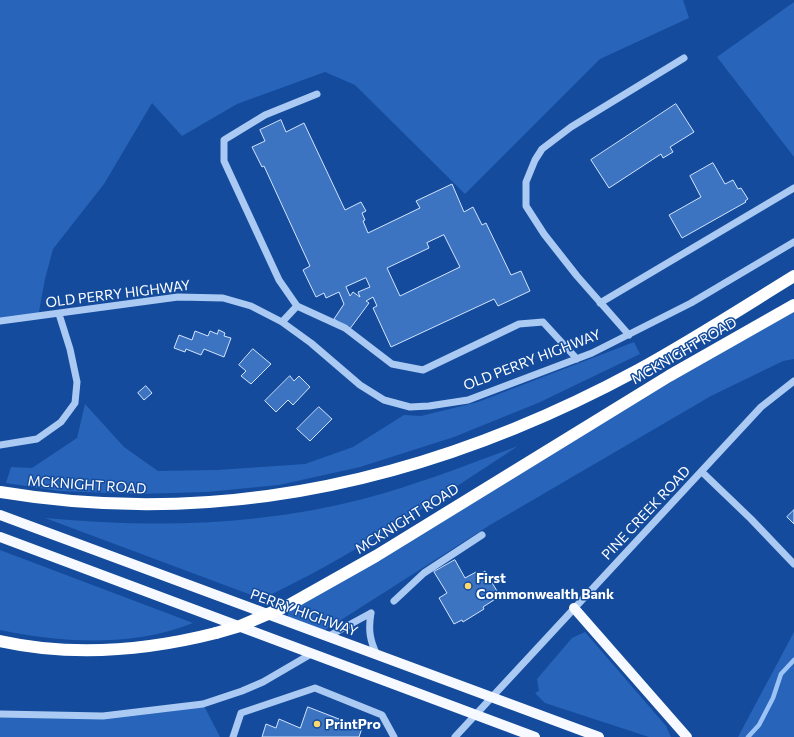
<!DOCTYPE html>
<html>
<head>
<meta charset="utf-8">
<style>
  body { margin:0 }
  canvas { display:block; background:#144b9c }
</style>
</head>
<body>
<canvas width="794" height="737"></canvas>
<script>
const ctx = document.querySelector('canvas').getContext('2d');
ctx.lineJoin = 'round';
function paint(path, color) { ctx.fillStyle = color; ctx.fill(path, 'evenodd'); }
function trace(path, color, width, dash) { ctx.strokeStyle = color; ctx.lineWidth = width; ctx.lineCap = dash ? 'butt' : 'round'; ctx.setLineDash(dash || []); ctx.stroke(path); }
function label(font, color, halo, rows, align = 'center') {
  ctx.font = font + ' Commissioner,sans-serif'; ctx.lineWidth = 3; ctx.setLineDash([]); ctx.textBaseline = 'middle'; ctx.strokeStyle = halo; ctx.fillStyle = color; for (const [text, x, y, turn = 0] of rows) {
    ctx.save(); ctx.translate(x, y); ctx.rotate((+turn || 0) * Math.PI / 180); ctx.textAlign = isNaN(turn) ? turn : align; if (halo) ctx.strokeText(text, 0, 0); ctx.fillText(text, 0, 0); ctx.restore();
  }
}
paint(new Path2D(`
  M0,0h683l6,18 -89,41 -135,135 -110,-109 -30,-13 -88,32 -55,32 -30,-33 -48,81 -51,65 -8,30 -7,38 -38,4z
  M794,2v155l-77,-100z
  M794,305v54l-11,2 -72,35 -221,129 -171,109 -32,-12 2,-17z
  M634,342l6,12 -102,49 -84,34 -94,30 -81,18 -72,7 -71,2 -77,-3 -53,-8 5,-16 21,1 45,-30 8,-34 39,43 34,24 59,-1 88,-6 48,-17 51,-32 17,1 57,-14z
  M518,446c-83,55 -166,110 -256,153l-217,-81c106,10 214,8 318,-19 53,-14 104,-34 155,-53z
  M0,550l193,73c-59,24 -132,20 -193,7z
  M585,632l81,94 5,11h-22l-104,-34 -10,-10 4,-2 -2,-12 35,-41z
  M794,632v105h-56z
  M203,704l17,33h-220v-23l103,2z`), '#2764ba');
trace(new Path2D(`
  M748,737l11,-12 14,-27 8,-24 13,-14`), '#9cc3f6', 4.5);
const building = new Path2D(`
  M676,104l18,28 -24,15 3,5 -10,6 -2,-4 -52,34 -18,-28z
  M281,120l5,12 18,-9 41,87 16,-8 5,9 -4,2 3,7 -2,1 5,12 52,-25 -4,-7 36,-17 12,28 9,-5 9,18 4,-2 25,52 10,-4 9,20 -32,15 -4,-7 -103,48 -18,-39 4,-2 -4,-9 -7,4 3,2 -20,27 -15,-11 10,-15 -5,-12 -13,6 -2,-5 -8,4 -13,-27 7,-4 -46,-100 -2,1 -10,-20 13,-6 -5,-11zM444,235l16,32 -60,29 -13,-28 42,-20 -2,-5zM366,278l4,9 -12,5 2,5 -7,-5 -3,4 -4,-9z
  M713,163l12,21 8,-4 5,9 3,-1 7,11 -3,2 1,1 -64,36 -13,-23 32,-18 -11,-21z
  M219,330l6,3 -1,3 7,2 -7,19 -20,-8 -3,6 -15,-6 -1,3 -11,-4 5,-13 13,5 3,-9 13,5 2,-5 7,3z
  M253,349l18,15 -20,20 -10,-8 5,-5 -7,-6z
  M290,376l4,5 5,-5 11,11 -17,18 -5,-5 -12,12 -11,-11z
  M146,386l6,7 -8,7 -6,-7z
  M319,407l13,12 -22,22 -13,-12z
  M794,510v14l-7,-7z
  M455,560l10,18 11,-6 2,3 7,-4 15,25 -17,11 1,2 -21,13 -1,-2 -8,4 -15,-26 8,-5 -13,-21z
  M308,707l54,21 -3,9h-97l4,-13 10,4 3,-9 21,9z`);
paint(building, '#3d74c2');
trace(building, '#d2e4fd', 1);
trace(new Path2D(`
  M600,303l194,-115
  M297,306l-18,-26 -55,-119v-21l41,-25 52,-21
  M0,321l178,-24 45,1 28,8 31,16 29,21 49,42 24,15 26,7 19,-1 39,-6 124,-47 99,-50 103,-61
  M282,322l15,-16 48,22 47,36 31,6 96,-46 24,-2 34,37
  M629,335l-52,-59 -33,-42 -18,-28v-24l9,-22 7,-11 29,-22 113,-69
  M0,445l37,-6 24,-17 14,-19 2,-21 -7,-33 -11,-35
  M702,472l49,47 43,45
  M394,601l30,-28 58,-38
  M371,613c-3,17 -1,28 6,42
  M327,637l44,-24
  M0,714l103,2 100,-12 39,-13 21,-9 48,-28
  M233,737l8,-24 74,-25 67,27 12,22
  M455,737l306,-330 33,-26`), '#aac9f3', 7);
trace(new Path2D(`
  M0,515l599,222
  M0,537l535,200
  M574,608l113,129`), '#f6f9ff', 10);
trace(new Path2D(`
  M0,492c226,38 438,-14 638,-122 53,-29 104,-62 156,-94
  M289,605l87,-49 293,-180 125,-71
  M0,641c72,16 145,10 216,-8`), '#fff', 12);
trace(new Path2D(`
  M216,633l24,-7 49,-21`), '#fff', 12);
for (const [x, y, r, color] of [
  [468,586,4,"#ffd96c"],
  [317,724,4,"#ffd96c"]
]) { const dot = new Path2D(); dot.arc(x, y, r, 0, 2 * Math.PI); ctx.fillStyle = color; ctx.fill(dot); trace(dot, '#144b9c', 1.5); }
label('14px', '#fff', '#144b9c', [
  ["OLD PERRY HIGHWAY",118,294,-7],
  ["MCKNIGHT ROAD",684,351,-30],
  ["OLD PERRY HIGHWAY",532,360,-21],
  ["MCKNIGHT ROAD",87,485,4],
  ["PINE CREEK ROAD",646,513,-47],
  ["MCKNIGHT ROAD",407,519,-32],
  ["PERRY HIGHWAY",304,613,20]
]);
label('bold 14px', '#fff', '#144b9c', [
  ["First",476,578],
  ["Commonwealth Bank",476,594],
  ["PrintPro",325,724]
], 'left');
</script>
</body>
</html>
